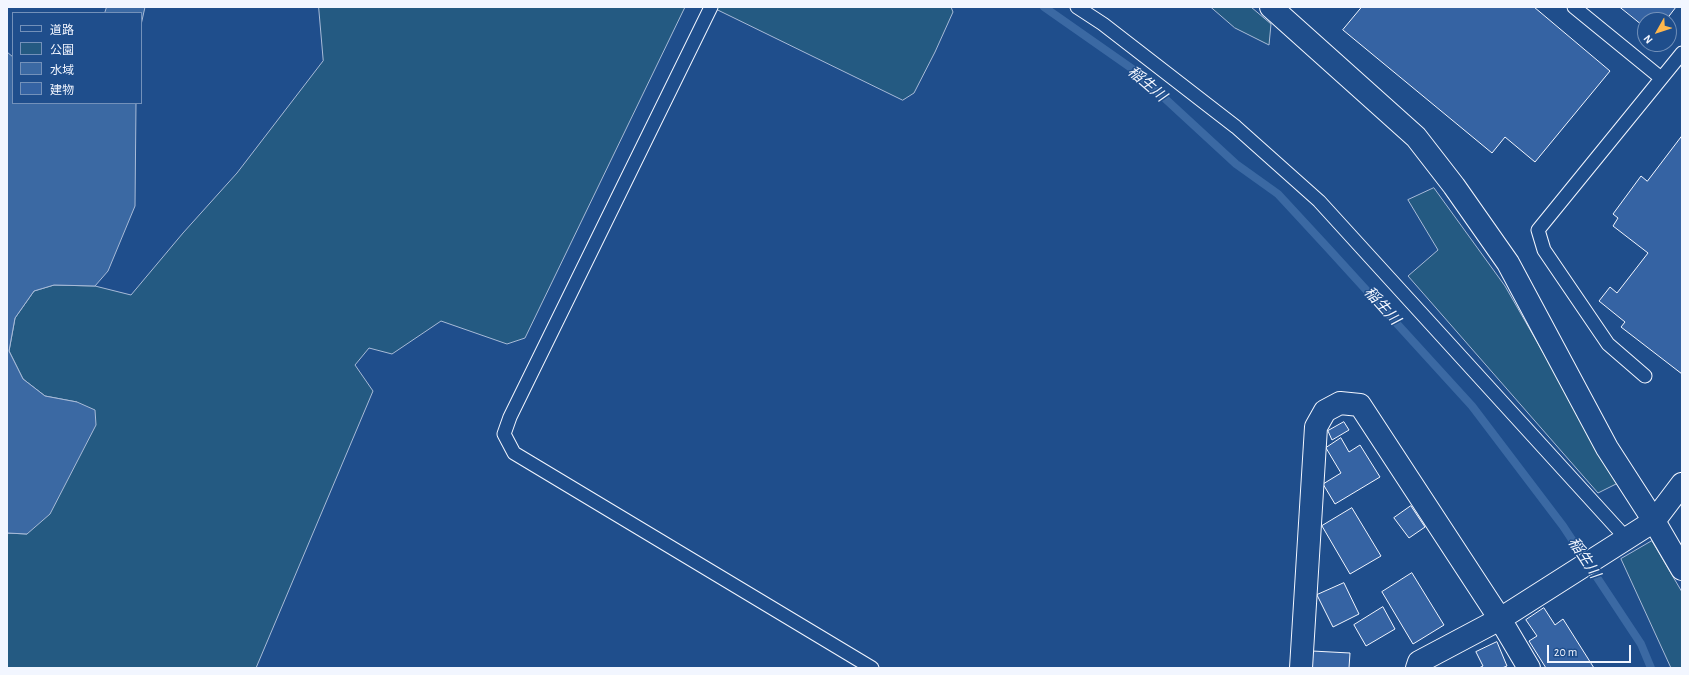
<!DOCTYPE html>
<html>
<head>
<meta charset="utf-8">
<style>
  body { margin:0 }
  #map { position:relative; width:1689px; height:675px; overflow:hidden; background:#1f4e8c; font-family:"Alegreya Sans","Noto Sans JP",sans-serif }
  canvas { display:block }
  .frame { position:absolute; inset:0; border:8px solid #f2f6ff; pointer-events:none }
  .legend { position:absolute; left:12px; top:12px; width:130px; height:92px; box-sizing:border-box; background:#1f4e8c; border:1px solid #7391ba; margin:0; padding:5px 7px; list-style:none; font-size:12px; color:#f2f6ff }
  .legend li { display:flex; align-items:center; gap:8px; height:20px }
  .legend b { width:20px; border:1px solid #7391ba }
  .north { position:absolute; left:1637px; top:12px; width:40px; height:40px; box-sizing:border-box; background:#1f4e8c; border:1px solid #7391ba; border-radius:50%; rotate:231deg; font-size:11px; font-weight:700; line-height:16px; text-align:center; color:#f2f6ff }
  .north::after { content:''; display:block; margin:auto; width:14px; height:18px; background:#ffb74d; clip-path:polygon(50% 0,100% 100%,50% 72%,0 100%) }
  .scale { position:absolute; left:1547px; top:645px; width:84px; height:18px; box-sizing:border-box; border:2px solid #f2f6ff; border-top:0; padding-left:5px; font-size:12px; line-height:14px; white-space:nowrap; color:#f2f6ff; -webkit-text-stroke:3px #1f4e8c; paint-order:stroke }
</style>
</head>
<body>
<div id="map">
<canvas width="1689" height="675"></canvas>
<div class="frame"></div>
<ul class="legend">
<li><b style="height:5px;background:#1f4e8c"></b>道路</li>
<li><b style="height:11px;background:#245a82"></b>公園</li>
<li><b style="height:11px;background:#3b69a3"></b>水域</li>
<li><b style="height:11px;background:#3563a3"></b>建物</li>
</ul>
<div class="north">N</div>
<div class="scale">20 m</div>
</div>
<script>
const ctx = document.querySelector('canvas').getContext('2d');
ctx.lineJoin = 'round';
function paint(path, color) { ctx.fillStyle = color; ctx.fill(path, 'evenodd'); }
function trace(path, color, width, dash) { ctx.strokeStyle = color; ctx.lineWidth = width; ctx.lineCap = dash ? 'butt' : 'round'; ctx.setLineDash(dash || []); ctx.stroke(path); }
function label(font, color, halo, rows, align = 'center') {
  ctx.font = font + ' "Alegreya Sans","Noto Sans JP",sans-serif'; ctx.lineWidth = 3; ctx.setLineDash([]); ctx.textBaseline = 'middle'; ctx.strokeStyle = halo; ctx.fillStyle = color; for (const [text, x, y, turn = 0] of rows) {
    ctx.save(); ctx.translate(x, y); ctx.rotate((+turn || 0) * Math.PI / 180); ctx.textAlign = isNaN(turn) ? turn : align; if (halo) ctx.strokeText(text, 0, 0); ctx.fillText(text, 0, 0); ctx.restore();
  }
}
const green = new Path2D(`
  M319,7h366l-160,331 -18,6 -66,-23 -49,33 -23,-6 -14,17 18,26 -117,277h-249v-135l20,1 50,-132 -32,-6 -22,-17 -14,-28 6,-33 19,-27 20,-6 41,1 36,9 52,-62 54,-60 86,-112z
  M712,7h239l2,5 -18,40 -21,41 -11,7z
  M1211,7h40l20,17 -2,21 -34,-17z
  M1434,188l71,98 113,197 -20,10 -190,-217 30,-26 -30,-50z
  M1652,541l30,51v76h-11l-50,-109z`);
paint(green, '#245a82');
trace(green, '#a8bbd7', 1);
const water = new Path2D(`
  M107,7h38l-4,18v-12h-36z
  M7,52l6,5v46h123l-1,103 -27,65 -13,15 -41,-1 -20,6 -19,27 -6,33 14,28 22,17 32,6 18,8 1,15 -46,89 -23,20 -20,-1z`);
paint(water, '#3b69a3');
trace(water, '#a8bbd7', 1);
trace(new Path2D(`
  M1044,7l90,63 102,94 42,30 49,53 145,159 91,120 78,118 10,24`), '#3b69a3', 8);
const building = new Path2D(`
  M1362,7h172l76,64 -75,91 -30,-25 -13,16 -149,-123z
  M1620,7h56l-10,13h-21v7z
  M1682,136v238l-61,-47 4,-5 -26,-21 11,-14 7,6 31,-40 -35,-27 5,-8 -5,-4 28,-38 6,5z
  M1344,422l5,8 -17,10 -4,-9z
  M1341,438l8,14 11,-7 20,32 -45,27 -12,-20 18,-11 -15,-25z
  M1411,506l14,21 -16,11 -15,-20z
  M1352,508l29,48 -31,18 -28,-48z
  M1412,573l32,52 -31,19 -31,-52z
  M1344,583l15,31 -26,13 -16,-32z
  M1383,607l12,22 -29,17 -12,-21z
  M1544,608l11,17 8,-6 31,49h-48l-17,-27 8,-5 -11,-16z
  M1497,642l10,24 -5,2h-23l4,-2 -7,-14z
  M1312,651l38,2 -1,15h-37z`);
paint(building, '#3563a3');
trace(building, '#f2f6ff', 1);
const lane = new Path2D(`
  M711,7l-201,410 -6,17 10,19 358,215
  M1077,7l26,17 133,103 83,74 307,337
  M1574,7l87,71
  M1645,376l-37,-32 -64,-94 -6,-20 144,-177`);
const street = new Path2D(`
  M1271,7l145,130 38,49 54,77 99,185 47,73 28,48
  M1301,668l15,-241 9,-16 15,-8 20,2 140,214 29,49
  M1417,668l2,-6 81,-43 154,-98 28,-37`);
trace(lane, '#f2f6ff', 15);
trace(street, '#f2f6ff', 24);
trace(lane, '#1f4e8c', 13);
trace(street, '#1f4e8c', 22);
label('italic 15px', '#f2f6ff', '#1f4e8c', [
  ["稲生川",1147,84,41],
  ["稲生川",1382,306,48],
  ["稲生川",1584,558,57]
]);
</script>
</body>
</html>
